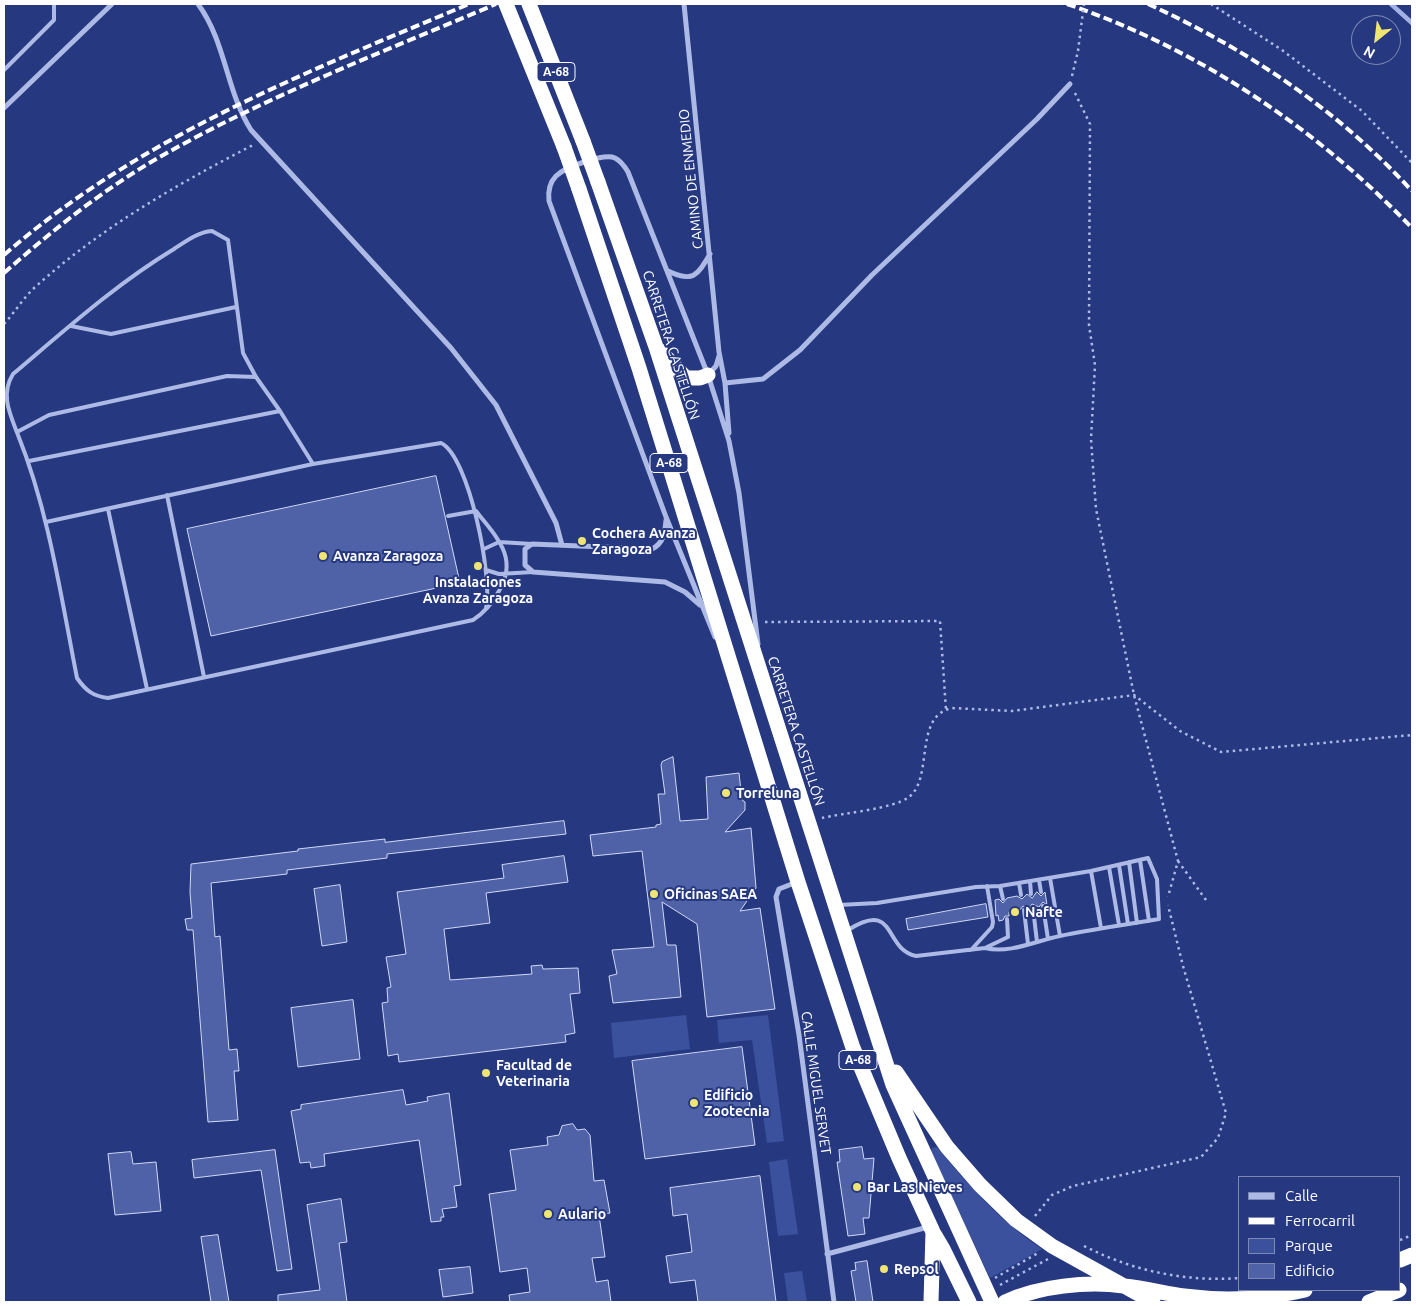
<!DOCTYPE html>
<html>
<head>
<meta charset="utf-8">
<style>
  body { margin:0 }
  #map { position:relative; width:1416px; height:1306px; overflow:hidden; background:#263980; font-family:Ubuntu,sans-serif }
  canvas { display:block }
  .frame { position:absolute; inset:0; border:5px solid #fff; pointer-events:none }
  .legend { position:absolute; left:1238px; top:1176px; width:162px; height:115px; box-sizing:border-box; background:#263980; border:1px solid #7d88b3; margin:0; padding:6px 9px; list-style:none; font-size:15px; color:#fff }
  .legend li { display:flex; align-items:center; gap:10px; height:25px }
  .legend b { width:25px; border:1px solid #7d88b3 }
  .north { position:absolute; left:1351px; top:15px; width:50px; height:50px; box-sizing:border-box; background:#263980; border:1px solid #7d88b3; border-radius:50%; rotate:209deg; font-size:14px; font-weight:700; line-height:20px; text-align:center; color:#fff }
  .north::after { content:''; display:block; margin:auto; width:18px; height:22px; background:#efe672; clip-path:polygon(50% 0,100% 100%,50% 72%,0 100%) }
</style>
</head>
<body>
<div id="map">
<canvas width="1416" height="1306"></canvas>
<div class="frame"></div>
<ul class="legend">
<li><b style="height:6px;background:#adbae6"></b>Calle</li>
<li><b style="height:6px;background:#fff"></b>Ferrocarril</li>
<li><b style="height:14px;background:#3b519d"></b>Parque</li>
<li><b style="height:14px;background:#4f62a8"></b>Edificio</li>
</ul>
<div class="north">N</div>
</div>
<script>
const ctx = document.querySelector('canvas').getContext('2d');
ctx.lineJoin = 'round';
function paint(path, color) { ctx.fillStyle = color; ctx.fill(path, 'evenodd'); }
function trace(path, color, width, dash) { ctx.strokeStyle = color; ctx.lineWidth = width; ctx.lineCap = dash ? 'butt' : 'round'; ctx.setLineDash(dash || []); ctx.stroke(path); }
function label(font, color, halo, rows, align = 'center') {
  ctx.font = font + ' Ubuntu,sans-serif'; ctx.lineWidth = 4; ctx.setLineDash([]); ctx.textBaseline = 'middle'; ctx.strokeStyle = halo; ctx.fillStyle = color; for (const [text, x, y, turn = 0] of rows) {
    ctx.save(); ctx.translate(x, y); ctx.rotate((+turn || 0) * Math.PI / 180); ctx.textAlign = isNaN(turn) ? turn : align; if (halo) ctx.strokeText(text, 0, 0); ctx.fillText(text, 0, 0); ctx.restore();
  }
}
paint(new Path2D(`
  M686,1015l4,34 -76,9 -3,-35z
  M768,1015l16,126 -17,2 -15,-103 -33,3 -2,-23z
  M937,1147c31,38 64,75 105,102l-52,29 -59,-126 1,-4z
  M787,1159l11,75 -20,2 -9,-74z
  M802,1271l5,31h-19l-4,-29z`), '#3b519d');
trace(new Path2D(`
  M1391,4l21,19`), '#a2b2e6', 4.5);
const building = new Path2D(`
  M436,476l24,107 -249,53 -24,-107z
  M673,757l7,64 28,-2 -2,-42 33,-4 3,27 3,2v8l-20,22 26,-4 5,60 -16,23 20,-3 15,101 -68,8 -10,-93 -35,-22 5,43h9l5,52 -68,6 -4,-27 8,-2 -5,-24 42,-3 -12,-96 -49,5 -3,-21 66,-8v-2l5,-1 -3,-30h7l-4,-29 1,-3z
  M564,821l2,13 -179,20v4l-100,12v4l-76,9 4,54 5,-1 9,114 8,-1 2,22h-5l4,49 -30,2 -15,-192h-6l-2,-11 7,-1 -2,-26 1,-28 107,-13v-2l87,-10v3z
  M564,856l4,26 -82,11 4,30 -46,6 6,51 82,-6 -1,-8 11,-1 1,4 35,-1 2,25 -10,1 5,39 -10,2 1,7 -25,3 -142,17 -1,-8 -10,2 -6,-53 6,-1 -1,-14 4,-1 -5,-30 20,-3 -9,-62 107,-14 -2,-13z
  M340,885l7,57 -25,4 -8,-57z
  M1037,892l4,4 4,-4 2,13 -4,-3 -4,5 -7,-3 -4,5 -5,-3 -3,4 -11,2v4h-4l-2,4 -4,1 -1,-6 -2,1 -1,-16 4,-1 4,4 4,-5 10,-2 5,3 5,-5 5,4z
  M986,904l2,13 -80,13 -2,-11z
  M353,1000l7,59 -62,8 -7,-59z
  M742,1047l13,98 -110,14 -13,-98z
  M403,1090l3,15 22,-4 -1,-4 22,-4 12,92 -7,1 3,21 -15,2 2,8h-3v4l-10,1 -12,-82 -95,14 1,12 -14,2 -1,-6 -10,1 -9,-52 10,-2v-4z
  M573,1124l4,6 8,-1 5,6 4,46 10,-1 6,33 -11,2 6,42 -13,1 4,24 12,-2 3,22h-101l-1,-7 21,-3 -3,-24 -27,4 -11,-78 27,-4 -6,-40 38,-5 -1,-8 12,-2 3,-9z
  M862,1147l2,12 10,-1 -5,60h-6l2,16 -17,2 -11,-74h3l-1,-12z
  M275,1150l17,119 -15,2 -16,-101 -67,8 -2,-18z
  M131,1152l2,12 23,-2 5,49 -46,4 -7,-61z
  M760,1176l16,126h-78l-3,-22 -25,3 -4,-27 26,-4 -5,-38 -14,2 -3,-28z
  M341,1199l6,43 -8,1 8,59h-69v-7l42,-5 -13,-85z
  M218,1235l11,67h-18l-10,-65z
  M867,1261l6,41h-17l-5,-31 5,-1 -1,-7z
  M470,1267l3,26 -30,4 -4,-27z`);
paint(building, '#4f62a8');
trace(building, '#d0d9f5', 1);
trace(new Path2D(`
  M1211,4l71,46 80,61 50,52
  M1072,76l6,-25
  M1075,93l15,31 -1,201 6,40 -4,74 5,70 38,186 44,166 -10,36
  M4,324c10,-11 18,-24 29,-35 66,-60 141,-103 220,-144
  M765,622l175,-1 6,89
  M822,818c21,-5 71,-9 87,-21 25,-19 4,-81 43,-89l60,3 122,-16 46,36 41,21 191,-17
  M1178,861l28,39
  M1035,1216l17,-21 21,-9 128,-29 17,-19 8,-25 -43,-147 -15,-61
  M1400,1240l12,-5
  M1084,1246c49,25 101,36 156,32
  M995,1278l43,-25
  M1000,1285l48,-26`), '#adbae6', 2.5, [2.5, 4]);
trace(new Path2D(`
  M4,70l50,-50v-16
  M71,326l40,8 125,-27
  M17,432l32,-17 178,-39 29,1
  M29,461l251,-50
  M313,464l-33,-53 -24,-34 -13,-24 -15,-113 -16,-9c-14,1 -26,10 -38,18 -58,35 -109,81 -161,125 -13,21 -3,40 5,61 31,77 43,162 59,243 9,13 16,18 31,20l365,-78c11,-7 20,-18 26,-29 20,-34 -3,-54 -23,-80
  M167,495l37,182
  M108,509l39,180
  M448,516l28,-5
  M46,522l267,-58 128,-21c28,13 52,135 45,165
  M484,549l15,-7 33,2
  M486,570l13,4 34,-2
  M1140,860l9,61
  M1129,862l8,61
  M1119,865l9,59
  M1109,867l10,58
  M1091,871l10,57
  M1050,878l10,58
  M1039,880l2,12
  M1030,881l1,13
  M1019,883l2,12
  M1000,886l3,13
  M839,905l38,-2 99,-16 24,-1 91,-15 57,-13 9,21 2,40c-33,6 -66,10 -99,17 -24,5 -51,18 -75,12l-69,8c-33,-7 -19,-57 -68,-26
  M1043,906l5,33
  M1033,908l4,34
  M1024,910l4,34
  M985,948l23,-11 -1,-18
  M971,950l21,-23 1,-5 -6,-36`), '#adbae6', 4);
trace(new Path2D(`
  M198,4c28,38 28,87 53,126l200,218 45,57 60,118 6,22
  M684,4l35,348 6,31 4,50
  M4,108l108,-104
  M668,271c25,12 29,5 42,-17
  M709,374l7,-8 3,-10
  M725,383l38,-4 37,-29 72,-75 165,-156 33,-35
  M666,520c-1,12 -2,23 -14,29l-120,-5 -7,5v16l8,7 132,10 20,10 15,13
  M715,637l-49,-120 -117,-316c-1,-9 0,-18 7,-25 9,-9 48,-23 59,-18 6,3 10,9 13,14l80,203 21,66 10,52 19,151
  M797,882l-18,7 -3,8 23,138 35,267
  M827,1254l101,-27`), '#adbae6', 5);
trace(new Path2D(`
  M506,4l58,143
  M529,4l54,137
  M598,182l58,165 237,738 99,217
  M579,189l60,179 159,514 55,166 46,110 34,74 10,17 26,53
  M660,351l26,27h14l8,-3
  M896,1072l51,75 33,38 36,35 36,26 101,56
  M1400,1260l12,-5
  M931,1302l2,-70
  M1005,1302c34,-16 82,-21 119,-16 20,2 40,7 60,10 39,5 83,3 121,-6
  M1369,1302l30,-12`), '#fff', 15);
trace(new Path2D(`
  M1067,4c132,45 249,124 345,224
  M1148,4c99,45 190,106 264,187
  M4,255c135,-118 301,-182 465,-251
  M4,273c50,-44 102,-86 161,-119 105,-59 220,-103 331,-150`), '#fff', 4, [9, 4]);
trace(new Path2D(`
  M1078,51l6,-47`), '#adbae6', 2.5, [2.5, 4]);
trace(new Path2D(`
  M583,141l15,41
  M564,147l15,42`), '#fff', 15);
for (const [x, y, r, color] of [
  [582,541,5,"#efe672"],
  [323,556,5,"#efe672"],
  [478,566,5,"#efe672"],
  [726,793,5,"#efe672"],
  [654,894,5,"#efe672"],
  [1015,912,5,"#efe672"],
  [486,1073,5,"#efe672"],
  [694,1103,5,"#efe672"],
  [857,1187,5,"#efe672"],
  [548,1214,5,"#efe672"],
  [884,1269,5,"#efe672"]
]) { const dot = new Path2D(); dot.arc(x, y, r, 0, 2 * Math.PI); ctx.fillStyle = color; ctx.fill(dot); trace(dot, '#263980', 2); }
for (const [x, y, w] of [
  [556,72,38],
  [669,463,38],
  [858,1060,38]
]) { const box = new Path2D(); box.roundRect(x - w / 2, y - 9.5, w, 19, 4); ctx.fillStyle = '#263980'; ctx.fill(box); trace(box, '#fff', 1); }
label('bold 12px', '#fff', null, [
  ["A-68",556,72],
  ["A-68",669,463],
  ["A-68",858,1060]
]);
label('14px', '#fff', '#263980', [
  ["CAMINO DE ENMEDIO",691,179,-96],
  ["CARRETERA CASTELLÓN",671,345,72],
  ["CARRETERA CASTELLÓN",796,731,72],
  ["CALLE MIGUEL SERVET",816,1083,82]
]);
label('bold 14px', '#fff', '#263980', [
  ["Cochera Avanza",592,533],
  ["Zaragoza",592,549],
  ["Avanza Zaragoza",333,556],
  ["Instalaciones",478,582,"center"],
  ["Avanza Zaragoza",478,598,"center"],
  ["Torreluna",736,793],
  ["Oficinas SAEA",664,894],
  ["Nafte",1025,912],
  ["Facultad de",496,1065],
  ["Veterinaria",496,1081],
  ["Edificio",704,1095],
  ["Zootecnia",704,1111],
  ["Bar Las Nieves",867,1187],
  ["Aulario",558,1214],
  ["Repsol",894,1269]
], 'left');
</script>
</body>
</html>
